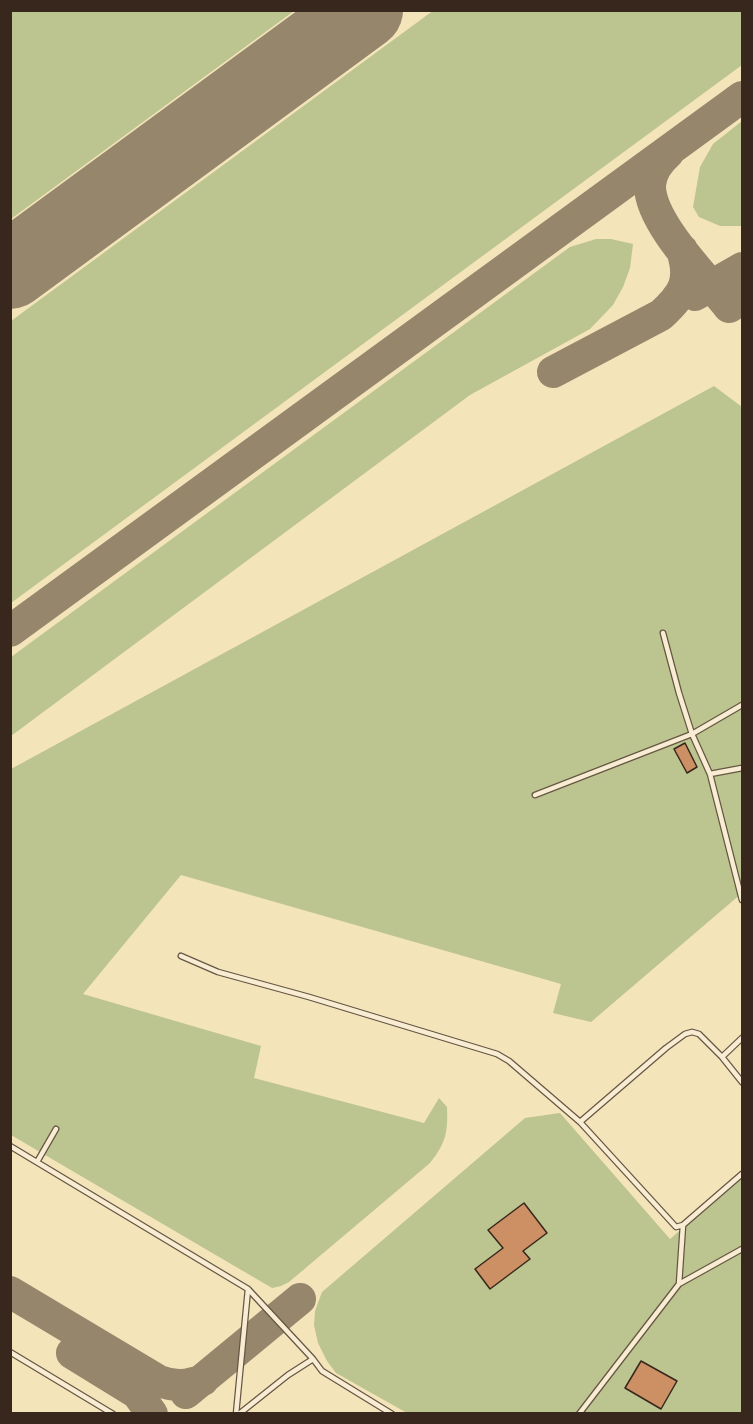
<!DOCTYPE html>
<html>
<head>
<meta charset="utf-8">
<style>
  body { margin:0 }
  #map { position:relative; width:753px; height:1424px; overflow:hidden; background:#f4e4ba; font-family:"Old Standard TT",serif }
  canvas { display:block }
  .frame { position:absolute; inset:0; border:12px solid #37271d; pointer-events:none }
</style>
</head>
<body>
<div id="map">
<canvas width="753" height="1424"></canvas>
<div class="frame"></div>
</div>
<script>
const ctx = document.querySelector('canvas').getContext('2d');
ctx.lineJoin = 'round';
function paint(path, color) { ctx.fillStyle = color; ctx.fill(path, 'evenodd'); }
function trace(path, color, width, dash) { ctx.strokeStyle = color; ctx.lineWidth = width; ctx.lineCap = dash ? 'butt' : 'round'; ctx.setLineDash(dash || []); ctx.stroke(path); }
paint(new Path2D(`
  M11,10h283v1l-283,208z
  M434,10l308,1v54l-731,538v-282z
  M742,121v105h-22l-21,-9 -6,-10 7,-40 13,-23z
  M596,239h15l22,5 -3,24 -7,19 -10,18 -23,24 -120,66 -459,341v-79l548,-402 11,-8z
  M714,386l28,21v486l-151,129 -38,-9 8,-29 -380,-109 -98,119 178,52 -7,32 170,45 15,-25 8,9c1,25 -1,36 -17,56l-141,119 -8,4 -9,2 -261,-153v-366z
  M560,1113l110,126 72,-62v236h-335l-71,-40 -9,-12 -9,-18 -4,-18 1,-14 7,-19 203,-174z`), '#bcc48f');
trace(new Path2D(`
  M668,153c-9,8 -17,20 -18,32 -1,37 56,93 79,122l13,-8
  M695,295l47,-27
  M553,372l108,-57c23,-21 31,-34 21,-65
  M10,631l732,-534
  M10,1292l149,89c16,6 28,5 44,-1
  M72,1353l65,40 15,21
  M186,1393l114,-94`), '#96866c', 32);
trace(new Path2D(`
  M10,270l354,-260`), '#96866c', 78);
const building = new Path2D(`
  M685,743l12,24 -10,6 -13,-24z
  M524,1203l23,30 -24,18 7,8 -40,30 -15,-20 28,-21 -15,-18z
  M641,1361l36,20 -16,28 -36,-21z`);
paint(building, '#cc9064');
trace(building, '#37271d', 1.5);
const service = new Path2D(`
  M742,705l-50,29 18,40 32,126
  M710,774l32,-6
  M535,795l157,-61 -13,-41 -16,-60
  M181,956l37,16 91,25 188,57 12,7 71,61
  M722,1057l20,-19
  M742,1082l-20,-25 -23,-23 -7,-2 -7,2 -19,14 -86,74 96,105 7,-2 59,-51
  M10,1146l238,143 -12,125
  M37,1162l19,-33
  M679,1284l4,-59
  M248,1289l65,70
  M10,1352l103,62
  M239,1414l49,-39 25,-16 9,12 70,43
  M579,1414l100,-130 63,-35`);
trace(service, '#665644', 7);
trace(service, '#f8edd2', 4.5);
</script>
</body>
</html>
